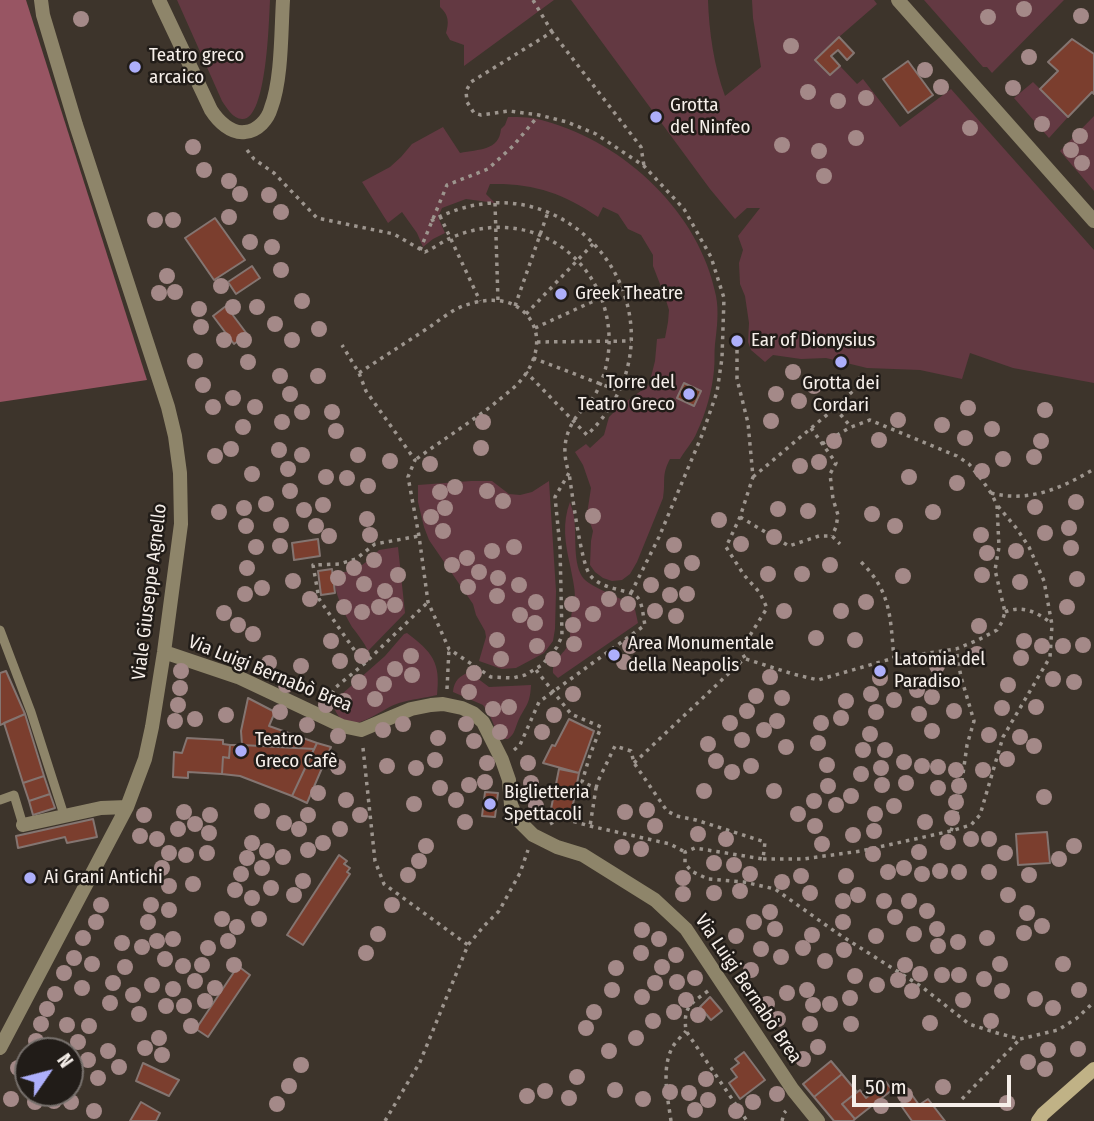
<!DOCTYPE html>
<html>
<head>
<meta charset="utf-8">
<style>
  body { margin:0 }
  #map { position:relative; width:1094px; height:1121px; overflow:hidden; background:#3d342b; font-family:"Fira Sans Condensed",sans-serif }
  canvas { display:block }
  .north { position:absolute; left:14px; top:1037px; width:70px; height:70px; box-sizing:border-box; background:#211c18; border:2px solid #76706c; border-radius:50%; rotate:55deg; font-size:19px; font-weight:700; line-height:28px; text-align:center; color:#f6efea }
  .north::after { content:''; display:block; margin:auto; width:24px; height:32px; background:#adaffb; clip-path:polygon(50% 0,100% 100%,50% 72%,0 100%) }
  .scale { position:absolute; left:852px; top:1075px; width:159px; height:32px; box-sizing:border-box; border:4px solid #f6efea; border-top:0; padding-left:9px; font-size:21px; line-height:24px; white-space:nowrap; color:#f6efea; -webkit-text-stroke:5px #211c18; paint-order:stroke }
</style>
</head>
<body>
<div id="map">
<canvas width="1094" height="1121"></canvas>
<div class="north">N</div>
<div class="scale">50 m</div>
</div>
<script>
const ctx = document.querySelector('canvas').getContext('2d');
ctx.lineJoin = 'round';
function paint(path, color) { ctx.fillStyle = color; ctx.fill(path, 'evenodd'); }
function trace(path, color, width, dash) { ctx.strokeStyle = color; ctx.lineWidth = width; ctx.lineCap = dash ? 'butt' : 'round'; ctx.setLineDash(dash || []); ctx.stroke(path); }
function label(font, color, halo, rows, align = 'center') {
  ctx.font = font + ' "Fira Sans Condensed",sans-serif'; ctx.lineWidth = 5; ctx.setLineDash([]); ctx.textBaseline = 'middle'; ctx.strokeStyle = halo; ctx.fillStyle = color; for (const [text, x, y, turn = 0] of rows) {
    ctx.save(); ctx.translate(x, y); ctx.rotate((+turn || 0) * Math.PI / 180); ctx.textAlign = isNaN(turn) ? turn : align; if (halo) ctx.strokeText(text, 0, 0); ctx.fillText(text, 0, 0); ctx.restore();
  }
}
paint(new Path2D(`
  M177,0h93c-1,18 -3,121 -28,119 -9,0 -16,-12 -20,-18z
  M440,0h114l-90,66v-21l-14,-5 -4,-7c3,-10 3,-18 -6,-26z
  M571,0h137c1,32 6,66 17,96l36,-29 -8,-49 -1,-18h122l3,4 -38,33 -24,23 15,15 10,-9 17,18 6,-5 37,48 51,-38 143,161v133l-81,-15 -43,-15 -8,26 -42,-9 -53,-2 -41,-10 -25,1 -28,-4 -8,7 -14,-12 -3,-8 1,-19 -4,-27 -5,-12 -1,-21 4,-13 -5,-14 22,-28h-13l-12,11 -25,-30z
  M924,0h140l-72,73 -5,-6h-4z
  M1033,82l35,35 -19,21 -35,-40z
  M1094,116v75l-34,-40z
  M508,117c13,0 25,0 37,4 80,22 155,92 171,175 3,15 1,32 -1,48 -1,9 0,18 -1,26 -2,21 -8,43 -17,62 -4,10 -12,18 -17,27h-10c-9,17 -4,21 -7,39l-26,64 -7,12 -8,6 -10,1 -9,-3 -8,-6 -5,-7 1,-24 2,-10 -6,-17 4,-26 -8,-23 -8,-13 11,-8 4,4 14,-13 5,-18 10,-10 30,-22 6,-24 2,-22 8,-1 3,-16 1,-12 -4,-13 -12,-31v-11l-12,-20 -13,-6 -10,-15 -15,-7 -5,10c-35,-24 -65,-34 -108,-33l-4,10 9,9 -29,-4 -24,9 -4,9 7,16 -12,6 -10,8 -6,-14 -15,-21 -14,11 -26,-41 28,-15 11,-10 11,-13 31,-17 17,26c19,-4 39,-2 41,-24l4,-4z
  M471,481h21l17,13 11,1 12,-3 17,-11 7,110 -1,38 -2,12 -9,12 -28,15 -14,1 -23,-8 7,-24 -1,-6 -9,-16 -3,-11 -44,-64 -5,-13 -6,-25v-17z
  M570,502c1,5 4,10 4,16 3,17 -2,47 10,61 9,9 38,20 50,26l4,18 -80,55 -5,-5c-1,-16 14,-19 16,-32 2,-7 1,-15 2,-22 0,-7 3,-14 4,-21 0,-11 -3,-22 -5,-33 -5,-22 -8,-42 0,-63z
  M398,547l7,66 -37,38c-4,-9 -10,-16 -16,-24 -10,-17 -17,-34 -19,-53l17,-3 12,-6 8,-6 9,-9z
  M407,633c25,19 34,29 30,62 -12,3 -25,4 -38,8 -20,6 -51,39 -65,5l8,-14 43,-38 19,-22z
  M469,672l20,15 42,-2c-1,22 -7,21 -14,39 -3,8 -3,10 -9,15h-8l-10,-23 -7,-11 -30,-13c1,-12 7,-16 16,-20z`), '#633942');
paint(new Path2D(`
  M0,0h26l121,380 -147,22z`), '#985563');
const building = new Path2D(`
  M839,37l15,16 -7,7 -9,-10 -7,6 9,10 -10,9 -15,-15z
  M1072,39l22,15v40l-2,-2 -24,25 -28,-28 18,-18 -10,-9z
  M908,61l25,34 -25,18 -25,-34z
  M215,218l30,42 -31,20 -29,-42z
  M252,266l8,12 -24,16 -8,-12z
  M226,306l21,28 -13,10 -21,-28z
  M684,383l17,8 -7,15 -17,-8z
  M318,539l2,17 -26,4 -2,-17z
  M332,569l3,24 -14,2 -3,-24z
  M6,671l19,43 -25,11v-52z
  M248,698l27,14 -6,14 48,17 -3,6 -72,-4 -1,-14z
  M25,714l19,62 -21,7 -19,-60z
  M569,719l25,12 -15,42 -36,-10 9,-18 3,1z
  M187,738l36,2v4l7,1 -1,13 -6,-1 -1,17 -34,-2v6l-15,-1 1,-25 8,1z
  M317,743l14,4 -24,56 -15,-7z
  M230,745h12l72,4 -22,47 -52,-20 -18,-2 1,-17 6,1z
  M559,769l20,4 -8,42 -20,-6z
  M44,776l6,18 -21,7 -6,-18z
  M485,792l13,1 -3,24 -13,-1z
  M50,794l5,14 -22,7 -4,-14z
  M93,819l4,18 -30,6 -2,-6 -47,11 -2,-12z
  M1047,832l3,31 -32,2 -2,-31z
  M339,855l8,6 -3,3 6,4 -3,4 3,2 -47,71 -16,-10z
  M238,966l12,9 -42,62 -12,-8z
  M710,997l12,14 -11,9 -11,-13z
  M744,1052l21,28 -25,19 -11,-16 8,-6 -6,-8 8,-6 -4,-4z
  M831,1061l11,13 -28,23 -11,-13z
  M143,1063l36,17 -10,16 -33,-15z
  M842,1074l15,18 -15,12 13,15 -2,2h-19l-20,-24z
  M886,1082l6,8 -37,29 -13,-15 18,-14 6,8z
  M912,1095l7,10 9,-6 17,22h-33l-12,-17z
  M141,1102l19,11 -4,8h-26z`);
paint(building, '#7b3e2e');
trace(building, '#847571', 2);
trace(new Path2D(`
  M533,0l19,32
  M247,150l7,9 20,14 43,45 77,16 31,18c9,-4 18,-11 28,-15 35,-15 75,-13 107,9 47,32 63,96 36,147 -6,11 -17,18 -23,29 -10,17 -10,33 -4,51l-14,24 5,50 2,89 -5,11 -15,18 -17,10 -12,3 -22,-1 -42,-28 -21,-47 -9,-66 -11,-59 7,-17 -49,-69 -7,-18 -17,-28
  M495,203l3,98
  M440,216l40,85
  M431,221c142,-76 271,103 156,214l-61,-63
  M420,250l27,-65 41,-16 25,-23 26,-31
  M515,306l33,-94
  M526,314l68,-71
  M535,328l87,-40
  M537,342l94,-1
  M533,358l86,33
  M359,373c24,-16 48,-31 72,-47 10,-7 21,-16 32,-20 20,-7 44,-10 61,6 20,19 14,47 -2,67 -8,10 -19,17 -28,25 -26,20 -53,37 -79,56
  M835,408l16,19 19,-7 87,36 12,8 13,16 9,13 6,12 2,42 -4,23 10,42 -3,10 -5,8 -19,10 -22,9 -62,9
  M811,428l25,35 -6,11 3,25 5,16 -2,12 -4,9
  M822,444l29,-17
  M753,477l82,-69 20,-19 6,-14
  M991,493c38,10 71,-5 103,-24
  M740,517l49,29 30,-10h13l8,8
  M631,593l28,-56 43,-102 15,-43 5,-34 2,-60 -13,-41 -27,-48 -40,-43 -48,-32 -29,-12 -28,-7 -30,-4 -28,4 -7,-2 -7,-11 -1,-11 5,-9 81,-50 89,115 3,19
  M1005,612c17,-7 32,0 46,11
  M746,659l47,15 25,6 76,-22c-4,-40 -2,-66 -34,-97
  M364,664l-45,-65 -6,-34 26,-1 17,-5 19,-15 44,-8
  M536,670l35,44 30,13 -11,28 -8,27 14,6 -6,38
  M447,689l2,-40
  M327,701l9,-14 28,-23 64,-62
  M363,748l12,113 9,23 84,61
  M514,750l6,-5 19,-43 106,-77c-2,-8 -2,-20 -7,-27 -6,-9 -36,-7 -48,-23 -9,-11 -18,-83 -21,-102
  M634,763l111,-105 -3,-5 2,-8 23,-37 -7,-15 -16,-18 -18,-28 14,-30 13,-40 -5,-54 -11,-44v-38
  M596,788l2,-7 17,-35 16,5 3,12 33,48 10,5 19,4 69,22 -2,17 -68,-11 -10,4v11l6,8 17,8 36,3 31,7 62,44 85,54 47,37 28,9 23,6 38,-9 19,-12 17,-16
  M550,824l11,-6 29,8 80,18 15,8
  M951,831l7,-21 9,-65 7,-24 -13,-44 -5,-28
  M763,859h40l58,-8 90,-20 20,-6 9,-10 23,-78 47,-80 2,-32 -8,-44 -15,-34 -12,-18 -20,-24
  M708,991c-18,13 -25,16 -22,40l61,90
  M962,1099l58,-60
  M385,1121l35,-59 48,-117 16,-19 15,-15 21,-38 8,-23
  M671,1121c-3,-22 -10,-51 1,-73 3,-6 10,-12 14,-17
  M782,1121l2,-8 2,-2`), '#9d958e', 3.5, [3.5, 5]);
trace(new Path2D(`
  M0,630l31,82 33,103
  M0,800l14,-5 9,30`), '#8e856a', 9);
trace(new Path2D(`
  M159,0l52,110c7,11 20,24 34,22 13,-1 23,-13 26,-24 11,-29 10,-77 12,-108
  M898,0l196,221
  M164,652l74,25 104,49 19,4 50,-21 20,-4 12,-1 19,4 11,5 10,9 19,38 7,20 2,25 7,15 15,15 24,12 26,8 72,45 31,29 107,161 25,31
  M23,825l78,-17 26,-1
  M0,1048l127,-241 18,-48 7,-32 12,-75 17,-128 -1,-51 -5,-37 -7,-29 -92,-282 -33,-110 -2,-15`), '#8e856a', 14);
trace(new Path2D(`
  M1038,1121l5,-7 51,-45`), '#c0b286', 14);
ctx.fillStyle = '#a48988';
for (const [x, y] of [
  [1024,9],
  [1081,16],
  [988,17],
  [81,19],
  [791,46],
  [1029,57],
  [925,70],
  [941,87],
  [1013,88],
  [808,92],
  [866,98],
  [838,101],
  [1042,124],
  [970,128],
  [1080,136],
  [856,138],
  [782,145],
  [193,147],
  [1071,150],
  [819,151],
  [1082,163],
  [204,170],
  [824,176],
  [229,181],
  [240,194],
  [269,195],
  [281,212],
  [229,217],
  [155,220],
  [173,220],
  [250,242],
  [272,247],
  [281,270],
  [167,276],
  [221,286],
  [175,292],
  [159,293],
  [302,301],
  [233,307],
  [257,307],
  [199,309],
  [275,324],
  [201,327],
  [319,329],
  [224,340],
  [244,340],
  [292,340],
  [195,361],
  [248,362],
  [793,372],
  [280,376],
  [318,376],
  [203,385],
  [814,386],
  [290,394],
  [776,394],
  [233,398],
  [799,401],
  [213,407],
  [255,407],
  [968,408],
  [1045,410],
  [302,412],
  [332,412],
  [898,420],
  [771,421],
  [282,422],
  [483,422],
  [942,425],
  [243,427],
  [992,429],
  [336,431],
  [965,438],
  [879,440],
  [834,441],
  [1041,441],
  [481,448],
  [231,449],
  [279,450],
  [302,455],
  [358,455],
  [215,456],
  [1034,457],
  [1003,459],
  [390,461],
  [819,462],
  [430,464],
  [800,466],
  [288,469],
  [982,471],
  [252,474],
  [326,477],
  [909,477],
  [347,478],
  [957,483],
  [368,486],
  [455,487],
  [290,491],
  [487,491],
  [440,492],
  [503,501],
  [1076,502],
  [266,504],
  [323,505],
  [1035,507],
  [244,508],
  [445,508],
  [778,509],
  [304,510],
  [808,511],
  [219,512],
  [933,512],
  [872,514],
  [593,516],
  [431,517],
  [367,519],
  [719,520],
  [281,525],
  [246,526],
  [316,526],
  [895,526],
  [1069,528],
  [443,531],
  [1045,533],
  [370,535],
  [981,535],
  [329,536],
  [774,537],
  [741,544],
  [674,545],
  [280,546],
  [256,547],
  [514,547],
  [1071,548],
  [492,551],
  [1016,551],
  [987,553],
  [467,558],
  [374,560],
  [692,563],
  [452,565],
  [830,565],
  [247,568],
  [354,568],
  [672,571],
  [479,572],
  [768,574],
  [802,574],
  [398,575],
  [982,575],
  [903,576],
  [338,578],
  [498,578],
  [1077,579],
  [293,581],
  [1020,582],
  [364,584],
  [519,585],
  [651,585],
  [468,587],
  [262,588],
  [385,591],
  [245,594],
  [687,594],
  [670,595],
  [497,596],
  [310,599],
  [609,599],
  [536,602],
  [866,602],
  [572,604],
  [628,604],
  [395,605],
  [344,607],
  [379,607],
  [1067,607],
  [655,611],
  [784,611],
  [841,611],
  [362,612],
  [224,613],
  [593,614],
  [520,615],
  [676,616],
  [535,623],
  [238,625],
  [573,625],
  [979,626],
  [253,634],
  [816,638],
  [497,640],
  [855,640],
  [331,641],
  [1024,641],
  [574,644],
  [1083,645],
  [537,646],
  [630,646],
  [1042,646],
  [1063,646],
  [977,654],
  [362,656],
  [411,656],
  [1021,658],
  [501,659],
  [553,659],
  [340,661],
  [624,662],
  [269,663],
  [301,666],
  [937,666],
  [395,669],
  [181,671],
  [474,673],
  [412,675],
  [770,677],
  [880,678],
  [1053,679],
  [359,682],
  [1074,682],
  [384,684],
  [286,685],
  [1008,685],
  [180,688],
  [917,690],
  [469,692],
  [573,694],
  [871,694],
  [756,696],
  [932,697],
  [782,698],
  [375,699],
  [894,700],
  [344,701],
  [846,701],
  [178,705],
  [326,705],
  [509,707],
  [1036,707],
  [1002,708],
  [493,709],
  [747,711],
  [954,711],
  [280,712],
  [876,712],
  [919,714],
  [226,715],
  [554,715],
  [841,718],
  [195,719],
  [175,721],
  [777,721],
  [730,723],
  [821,723],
  [403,724],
  [466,724],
  [307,725],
  [383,730],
  [764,730],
  [932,731],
  [500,732],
  [542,732],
  [870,734],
  [989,735],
  [338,736],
  [1020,737],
  [438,738],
  [742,740],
  [474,741],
  [818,743],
  [708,744],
  [1034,746],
  [786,747],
  [863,750],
  [885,750],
  [1007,759],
  [435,760],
  [716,761],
  [904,762],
  [487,763],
  [528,763],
  [827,765],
  [387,766],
  [751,766],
  [922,766],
  [338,767],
  [938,767],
  [416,768],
  [881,768],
  [956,770],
  [983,770],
  [732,772],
  [861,774],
  [485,782],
  [531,783],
  [906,783],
  [469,785],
  [882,785],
  [828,786],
  [959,786],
  [440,788],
  [938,788],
  [704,791],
  [774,791],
  [318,793],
  [851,796],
  [1044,797],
  [346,800],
  [456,800],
  [814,801],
  [956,802],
  [414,804],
  [836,805],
  [536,806],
  [894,806],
  [647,810],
  [262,811],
  [184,812],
  [625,812],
  [798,814],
  [875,814],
  [144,815],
  [210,815],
  [308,815],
  [360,815],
  [952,818],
  [465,822],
  [925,822],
  [284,823],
  [195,824],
  [655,826],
  [815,826],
  [178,829],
  [299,829],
  [340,829],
  [874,831],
  [209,833],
  [698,834],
  [853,835],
  [140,836],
  [157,839],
  [726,839],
  [971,839],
  [989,839],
  [948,842],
  [252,843],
  [323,843],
  [822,844],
  [426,846],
  [1074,846],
  [622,847],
  [641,849],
  [308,850],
  [267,851],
  [919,852],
  [169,853],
  [207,853],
  [1005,853],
  [873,854],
  [186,855],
  [283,857],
  [247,858],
  [1059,859],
  [419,861],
  [714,863],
  [734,865],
  [162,868],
  [262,868],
  [904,868],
  [940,871],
  [888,872],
  [959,872],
  [989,872],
  [241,874],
  [750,874],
  [922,874],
  [408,875],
  [1029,875],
  [801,876],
  [846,876],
  [683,878],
  [303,881],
  [782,882],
  [193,884],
  [169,886],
  [271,888],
  [235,890],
  [740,891],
  [714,893],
  [810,893],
  [683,894],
  [294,895],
  [858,895],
  [1008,895],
  [252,898],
  [843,901],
  [884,901],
  [909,901],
  [101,905],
  [151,905],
  [392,905],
  [169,910],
  [927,911],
  [770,912],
  [1027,913],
  [895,917],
  [222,919],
  [259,919],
  [96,922],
  [148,922],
  [754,922],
  [843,922],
  [1042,926],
  [237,927],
  [775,929],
  [937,929],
  [642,930],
  [1024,933],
  [378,934],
  [914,934],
  [812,935],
  [736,936],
  [876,936],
  [83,938],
  [987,938],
  [173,939],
  [659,939],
  [157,941],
  [228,941],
  [958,942],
  [122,943],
  [938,946],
  [142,947],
  [208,948],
  [803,948],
  [761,949],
  [844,950],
  [366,953],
  [641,953],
  [676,955],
  [781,957],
  [74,958],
  [165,959],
  [825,961],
  [92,964],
  [1000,964],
  [1063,964],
  [202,965],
  [234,965],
  [905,965],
  [183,966],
  [125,967],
  [662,967],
  [616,968],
  [751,970],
  [64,973],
  [920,974],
  [942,975],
  [959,975],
  [855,976],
  [695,978],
  [984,979],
  [898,980],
  [195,981],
  [677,982],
  [113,983],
  [655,983],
  [152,985],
  [877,985],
  [82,988],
  [215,988],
  [173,989],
  [612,990],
  [807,990],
  [1079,990],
  [912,991],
  [1002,991],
  [787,993],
  [55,994],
  [133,995],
  [642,997],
  [850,998],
  [1035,999],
  [686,1000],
  [963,1000],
  [205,1001],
  [110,1003],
  [767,1004],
  [830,1004],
  [813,1005],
  [166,1006],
  [184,1006],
  [1053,1008],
  [47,1009],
  [594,1012],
  [674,1012],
  [139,1014],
  [698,1015],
  [778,1019],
  [653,1021],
  [991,1021],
  [930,1023],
  [41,1024],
  [810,1024],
  [851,1024],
  [67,1025],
  [89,1026],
  [191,1026],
  [586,1028],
  [159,1038],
  [636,1038],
  [36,1041],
  [78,1042],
  [818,1047],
  [145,1048],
  [1078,1049],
  [1048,1050],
  [108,1051],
  [609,1051],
  [162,1055],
  [803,1059],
  [88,1060],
  [1028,1062],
  [301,1065],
  [119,1067],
  [18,1068],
  [1045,1069],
  [577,1077],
  [98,1078],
  [706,1079],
  [289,1086],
  [943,1087],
  [615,1090],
  [545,1091],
  [670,1092],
  [689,1093],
  [777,1094],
  [905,1095],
  [527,1096],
  [569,1098],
  [11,1099],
  [643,1099],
  [708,1100],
  [54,1101],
  [35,1102],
  [71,1102],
  [753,1102],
  [1007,1103],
  [277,1104],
  [881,1106],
  [695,1110],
  [94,1111],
  [736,1111]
]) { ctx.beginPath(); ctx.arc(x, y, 8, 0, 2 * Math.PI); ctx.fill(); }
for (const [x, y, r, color] of [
  [135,67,7,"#adaffb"],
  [656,117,7,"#adaffb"],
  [561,294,7,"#adaffb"],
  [737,341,7,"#adaffb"],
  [841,362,7,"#adaffb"],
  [689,394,7,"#adaffb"],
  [614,655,7,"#adaffb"],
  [880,671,7,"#adaffb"],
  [241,751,7,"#adaffb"],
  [490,804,7,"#adaffb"],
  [30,878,7,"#adaffb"]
]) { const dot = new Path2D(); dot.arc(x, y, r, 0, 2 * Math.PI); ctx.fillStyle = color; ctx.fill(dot); trace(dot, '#211c18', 2.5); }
label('19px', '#f6efea', '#211c18', [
  ["Teatro greco",149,56],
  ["arcaico",149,78],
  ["Grotta",670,106],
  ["del Ninfeo",670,128],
  ["Greek Theatre",575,294],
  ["Ear of Dionysius",751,341],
  ["Torre del",675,383,"right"],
  ["Teatro Greco",675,405,"right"],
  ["Grotta dei",841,384,"center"],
  ["Cordari",841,406,"center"],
  ["Area Monumentale",628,644],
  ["della Neapolis",628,666],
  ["Latomia del",894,660],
  ["Paradiso",894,682],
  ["Teatro",255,740],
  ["Greco Cafè",255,762],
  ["Biglietteria",504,793],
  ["Spettacoli",504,815],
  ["Ai Grani Antichi",44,878]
], 'left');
label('19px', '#f6efea', '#211c18', [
  ["Viale Giuseppe Agnello",150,592,-83],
  ["Via Luigi Bernabò Brea",270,674,22],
  ["Via Luigi Bernabò Brea",748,989,56]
]);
</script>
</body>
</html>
